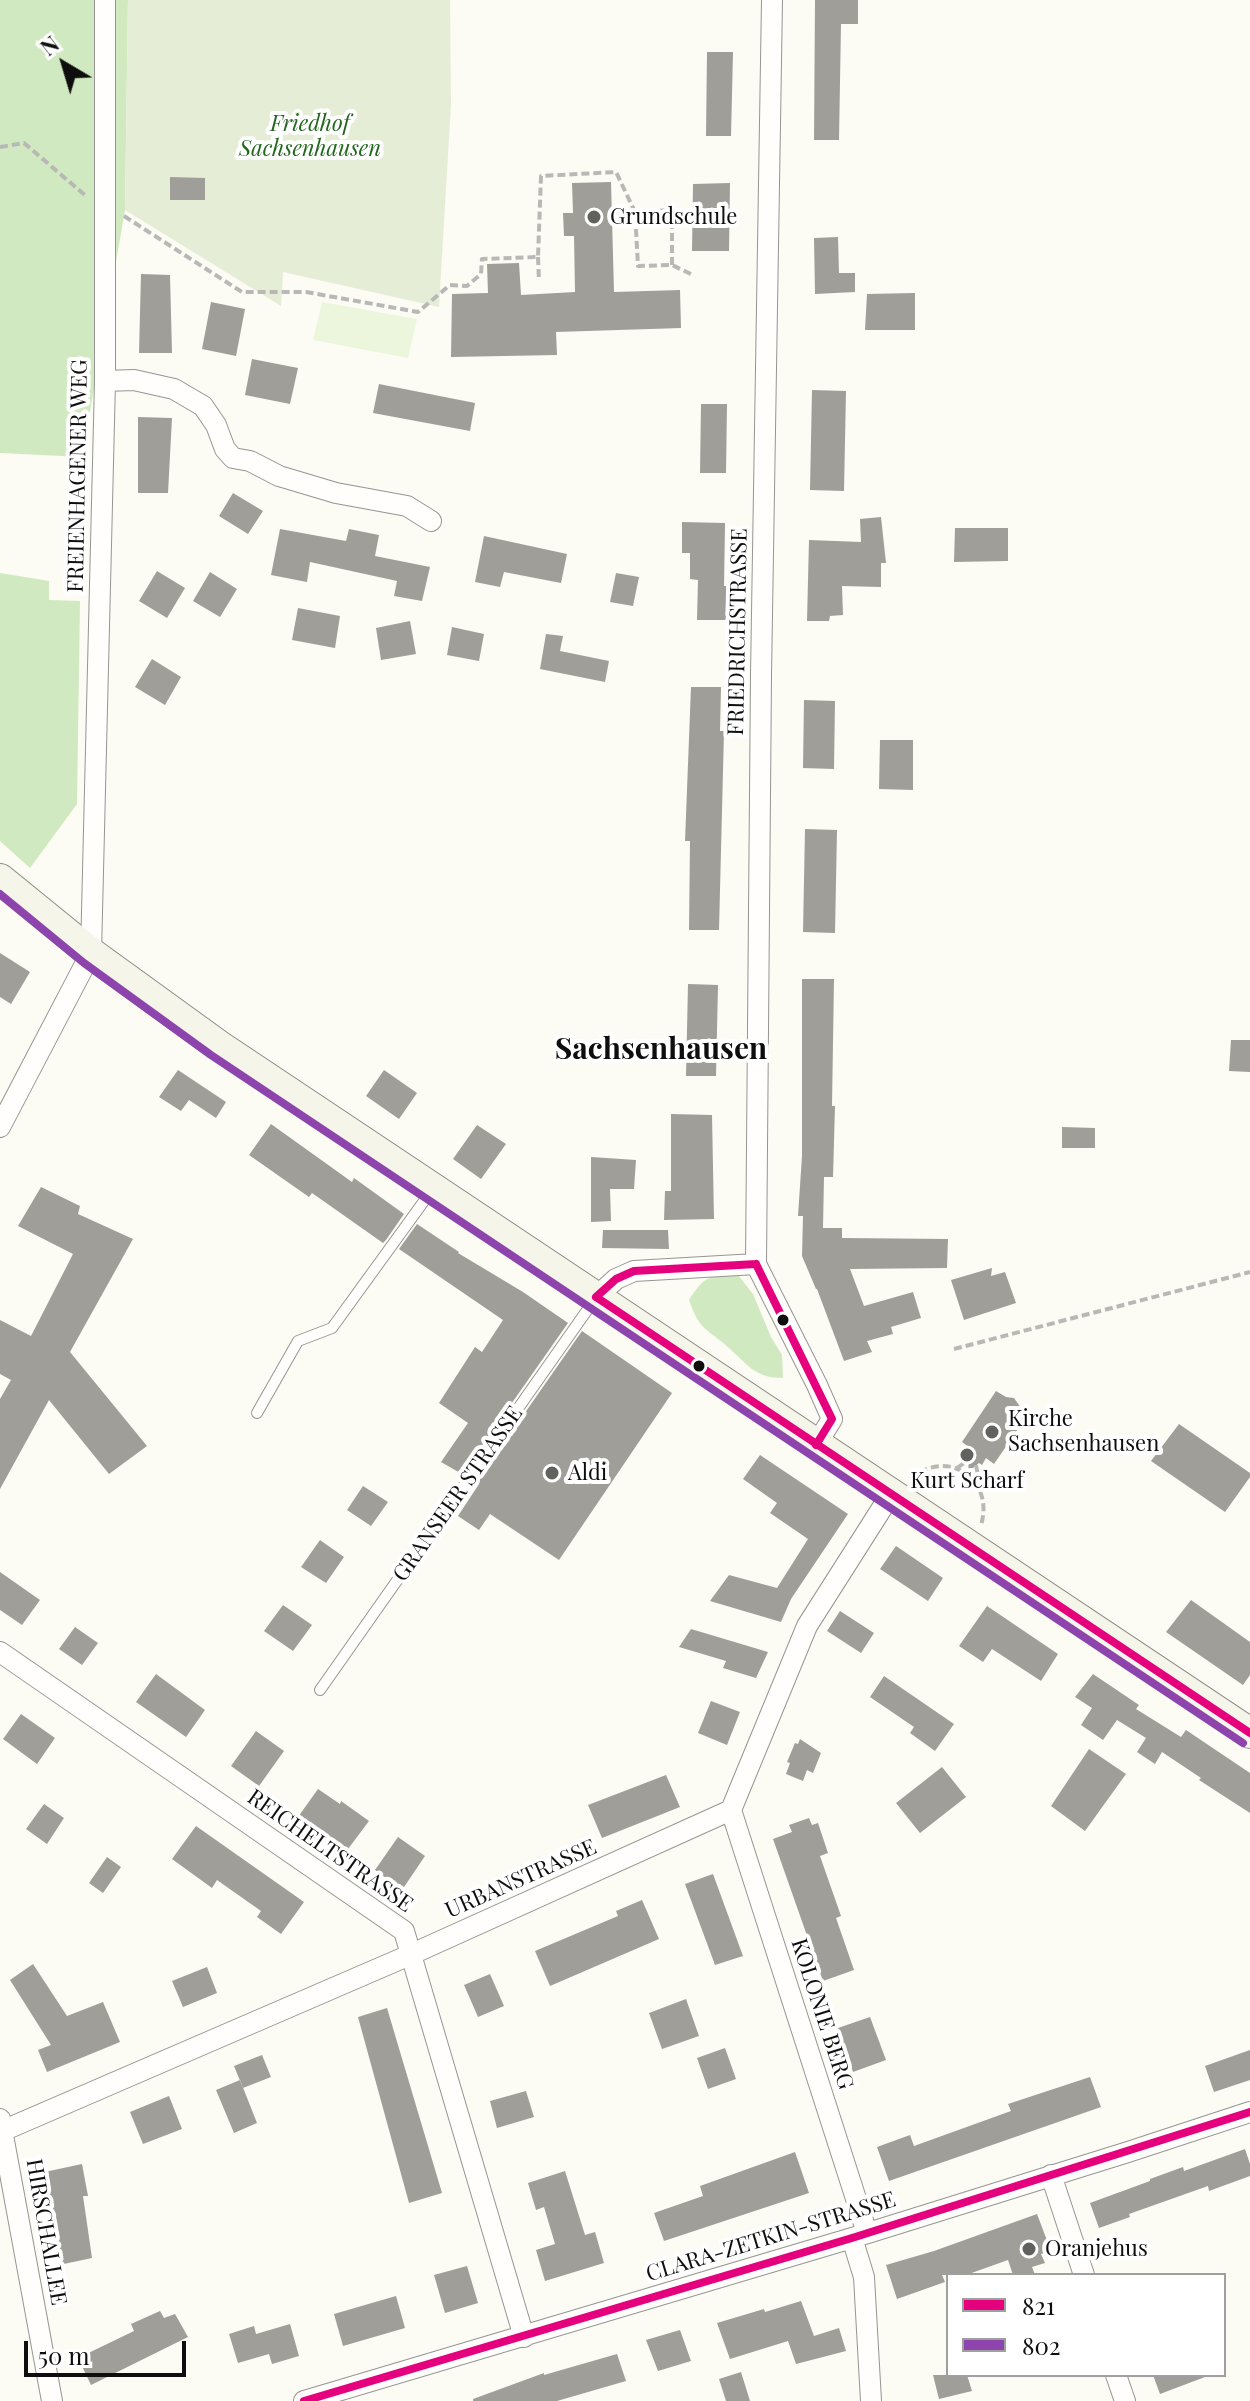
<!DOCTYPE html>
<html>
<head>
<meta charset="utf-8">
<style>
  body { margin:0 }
  #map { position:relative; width:1250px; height:2401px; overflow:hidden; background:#fcfbf4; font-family:"Playfair Display",serif }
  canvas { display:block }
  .legend { position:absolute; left:946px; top:2273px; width:280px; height:104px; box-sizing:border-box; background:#fff; border:2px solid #9f9f9f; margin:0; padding:10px 14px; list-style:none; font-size:24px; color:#0e0e0e }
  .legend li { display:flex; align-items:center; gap:16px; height:40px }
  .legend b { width:40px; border:2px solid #9f9f9f }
  .north { position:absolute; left:24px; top:24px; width:80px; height:80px; -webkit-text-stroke:6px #fff; paint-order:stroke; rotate:322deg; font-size:22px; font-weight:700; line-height:32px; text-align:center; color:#0e0e0e }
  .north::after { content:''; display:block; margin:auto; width:28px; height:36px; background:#0e0e0e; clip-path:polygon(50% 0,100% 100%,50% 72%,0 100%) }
  .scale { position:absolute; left:24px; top:2341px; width:162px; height:36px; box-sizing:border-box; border:4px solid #0e0e0e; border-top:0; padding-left:10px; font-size:24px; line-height:28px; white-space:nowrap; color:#0e0e0e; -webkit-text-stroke:6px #fff; paint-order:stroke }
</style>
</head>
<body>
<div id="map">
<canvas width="1250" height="2401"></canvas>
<ul class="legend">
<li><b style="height:10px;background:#e5007d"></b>821</li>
<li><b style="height:10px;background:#8e44ad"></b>802</li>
</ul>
<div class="north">N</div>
<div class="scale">50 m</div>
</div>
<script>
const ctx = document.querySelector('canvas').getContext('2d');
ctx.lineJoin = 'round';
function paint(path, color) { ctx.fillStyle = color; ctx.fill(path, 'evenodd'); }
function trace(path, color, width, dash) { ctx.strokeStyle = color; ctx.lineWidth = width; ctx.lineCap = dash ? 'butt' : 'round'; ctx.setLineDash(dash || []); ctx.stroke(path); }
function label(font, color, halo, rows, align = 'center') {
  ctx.font = font + ' "Playfair Display",serif'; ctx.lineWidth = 8; ctx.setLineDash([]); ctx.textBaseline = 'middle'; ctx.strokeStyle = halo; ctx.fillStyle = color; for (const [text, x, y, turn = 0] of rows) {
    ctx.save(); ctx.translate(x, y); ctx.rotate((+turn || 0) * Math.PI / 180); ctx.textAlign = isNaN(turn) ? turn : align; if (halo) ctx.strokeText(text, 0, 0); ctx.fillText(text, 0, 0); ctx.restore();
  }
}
paint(new Path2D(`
  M0,0h128l-3,210 -43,247 -82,-4z
  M0,573l49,8v19l31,1 -3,203 -47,64 -30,-27z
  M738,1275l15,19 18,43 11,18 1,23c-28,0 -35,-13 -54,-30 -22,-20 -29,-16 -40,-48 16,-25 20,-24 49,-25z`), '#d1e9c1');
paint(new Path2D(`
  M128,0h322l1,104 -12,203 -156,-35 -2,34 -156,-96z`), '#e5edd7');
paint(new Path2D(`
  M322,302l95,17 -9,39 -95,-18z`), '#ecf6dd');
paint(new Path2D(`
  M815,0h43v24h-17l-2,116h-25z
  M707,52h26l-2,84h-25z
  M170,177l35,1v22h-35z
  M611,182l3,110 66,-2 1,38 -125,4 1,23 -106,2 1,-63 36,-1 -1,-29 32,-1 2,32 54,-3 -1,-56h-10l-1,-23h10l-1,-30z
  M730,183l-1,68h-37l1,-67z
  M838,237l1,36h16v19l-40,2 -1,-56z
  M141,274l29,1 2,78h-33z
  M915,293v37h-50l2,-36z
  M211,302l34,7 -9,47 -34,-7z
  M252,359l46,9 -8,36 -45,-9z
  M379,384l96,19 -5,28 -97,-18z
  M812,390l34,1 -2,100 -34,-1z
  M701,404h26l-1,69h-26z
  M138,417l34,1 -4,75h-30z
  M233,493l30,18 -15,23 -29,-18z
  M881,517l5,46h-5v24l-39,-1 1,29 -13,1 -1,5h-22l2,-81 52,2 -1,-23z
  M682,522l43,1 -1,63h3l-1,34h-29l1,-40 -8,-1v-26h-8z
  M955,528h53v33l-54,1z
  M280,529l66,12 3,-12 30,6 -4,21 55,11 -8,34 -28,-5 3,-15 -87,-19 -3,20 -36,-7z
  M484,536l83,18 -6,29 -57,-11 -4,15 -25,-5z
  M157,571l28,17 -18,30 -28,-17z
  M210,572l27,17 -17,28 -27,-16z
  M616,573l23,4 -6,29 -23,-4z
  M298,608l42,8 -5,32 -43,-8z
  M410,621l6,33 -35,6 -5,-32z
  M452,627l32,7 -5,27 -32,-6z
  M546,634l17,2 -3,15 49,10 -4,21 -65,-13z
  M152,659l29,18 -16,28 -30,-18z
  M691,687h30l-1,44h4l-5,199h-30l1,-89h-5z
  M804,700l31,1 -1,68 -31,-1z
  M880,740h33v50l-34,-1z
  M805,829l32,1 -2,103 -32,-1z
  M0,953l30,19 -19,32 -11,-7z
  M802,979h32l-2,127h3l-2,71h-9l-1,51h19v10l106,1 -1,29 -97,1 14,37 49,-14 8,26 -30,9 2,7 -26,7 5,11 -28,9 -27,-72h-1l-14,-33 1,-40h-5l4,-60z
  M688,984l30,1 -2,91h-30z
  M1231,1040h19v32l-21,-1z
  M178,1070l48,32 -10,16 -27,-18 -8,11 -22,-14z
  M384,1070l33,23 -18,26 -33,-23z
  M671,1114l41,1 2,104 -50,1 1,-29h6z
  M271,1124l81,58 2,-4 50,36 -18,26 -3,3 -71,-50 -3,4 -60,-42z
  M477,1125l29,19 -25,35 -28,-20z
  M1062,1127l33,1v20h-33z
  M591,1157l45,3 -2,29h-24l1,32 -20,1z
  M41,1187l39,19 -2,8 55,25 -63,113 77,94 -38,28 -60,-74 -49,89v-90l11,-19 -11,-6v-54l31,16 42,-82 -55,-28z
  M417,1224l42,28 -1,1 65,39 45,31 -106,151 -21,-12 27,-39 -29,-20 36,-56 7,5 21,-32 -104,-71z
  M603,1230h65l1,19 -67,-1z
  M992,1268l-1,8 14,-4 11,31 -52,17 -13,-40z
  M582,1331l90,62 -113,167 -69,-46 -11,16 -21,-14 21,-32 -3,-1z
  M996,1391l10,6 8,1 7,10 8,5 -35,51 -8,-6 -4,7 -3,-2 -11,9 2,-24 -8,-6z
  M1179,1424l71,49v4l-25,35 -74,-51z
  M760,1455l88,59 -57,85 -10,23 -71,-21 19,-26 48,13 31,-49 -38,-26 7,-10 -34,-24z
  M363,1486l25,16 -17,24 -24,-16z
  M320,1540l24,17 -18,26 -25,-16z
  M896,1546l47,32 -15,23 -48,-32z
  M0,1572l40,28 -18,25 -22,-15z
  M1191,1600l59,42v33l-7,10 -77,-53z
  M283,1605l29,20 -19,26 -29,-20z
  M987,1606l71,48 -17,27 -49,-32 -9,13 -24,-16z
  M840,1611l34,22 -13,20 -34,-22z
  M75,1627l23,16 -16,22 -23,-16z
  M691,1629l77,23 -12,26 -33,-10 3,-7 -47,-14z
  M156,1674l49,36 -19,27 -50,-35z
  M1093,1674l46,31 -3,4 45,28 5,-7 64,43v40l-51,-33 2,-2 -39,-26 -7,12 -18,-12 9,-14 -29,-18 -14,20 -22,-15 11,-17 -17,-11z
  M884,1676l70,48 -19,27 -25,-18 4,-6 -44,-30z
  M711,1701l29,11 -13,33 -29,-12z
  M21,1714l34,24 -18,26 -34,-25z
  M256,1731l28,20 -25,35 -28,-20z
  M800,1739l21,14 -8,20 -6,-3 -4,11 -17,-7 4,-11 -3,-1 8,-19 3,1z
  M1089,1749l37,25 -41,57 -34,-25z
  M942,1767l24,30 -46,36 -24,-30z
  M666,1775l14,32 -78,31 -14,-33z
  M318,1789l22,15 1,-3 28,20 -21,28 -50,-32z
  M44,1804l20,14 -17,26 -21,-15z
  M809,1818l3,7 6,-2 10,30 -8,3 21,60 -5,2 18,52 -31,11 -50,-142 19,-7 -3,-7z
  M196,1826l108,76 -23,32 -24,-17 4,-6 -44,-31 -5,8 -40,-29z
  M398,1837l27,19 -23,34 -27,-20z
  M107,1857l14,10 -18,26 -14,-10z
  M713,1874l30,82 -28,9 -30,-81z
  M642,1900l17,39 -109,47 -15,-35 83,-35 -2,-5z
  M33,1964l34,52 36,-14 17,40 -73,30 -9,-22 13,-5 -41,-65z
  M207,1967l10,26 -34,14 -11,-26z
  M490,1974l14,32 -26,11 -14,-32z
  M686,1999l13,37 -37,13 -13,-36z
  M387,2008l55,185 -33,10 -51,-186z
  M870,2017l16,43 -33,12 -15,-44z
  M725,2048l11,31 -28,10 -11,-31z
  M1250,2050v30l-36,12 -9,-26z
  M262,2055l9,22 -28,11 -9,-22z
  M1090,2077l11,30 -212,74 -12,-34 33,-12 4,11 97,-35 -3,-7z
  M240,2080l17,43 -23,10 -18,-43z
  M526,2091l8,26 -37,11 -7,-27z
  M169,2096l13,33 -39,15 -13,-32z
  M1245,2149l5,15v12l-41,15 -1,-5 -79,28 1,3 -31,11 -9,-25 60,-22v-2l33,-12 1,4z
  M795,2152l14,41 -145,48 -10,-28 49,-17 -3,-10z
  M82,2164l6,32h-5l9,62 -33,7 -19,-92z
  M565,2171l20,64 10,-3 9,31 -59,18 -9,-31 19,-6 -11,-37 -8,3 -8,-27z
  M1037,2214l14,37 -10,3 4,9 -13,4 3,8h-22l-5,-15 -42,15h-24l3,7 -48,17 -11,-34 48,-14z
  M467,2266l11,37 -33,10 -11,-38z
  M396,2296l9,32 -62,18 -9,-32z
  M801,2301l13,35 25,-8 7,23 -50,13 -8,-23 -58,18 -13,-36 47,-14 1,3z
  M160,2311l4,7 11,-4 13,23 -97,48 -13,-27 56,-27 -3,-7z
  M290,2324l9,32 -27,8 -3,-10 -31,9 -9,-29 25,-8 2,8z
  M680,2330l11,31 -33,10 -12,-31z
  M617,2354l9,27 -69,20h-84v-2l71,-26v2z
  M741,2372l9,29h-24l-7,-22z
  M933,2375h34l5,16 -33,8z
  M1153,2375h52v2l-45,17z`), '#9f9e99');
const lane = new Path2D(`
  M257,1413l41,-72 34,-13 100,-138
  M320,1690l275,-391`);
const street = new Path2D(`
  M772,0l-11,675 -5,589 61,121 15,34 -16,26
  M105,381l29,-1 40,9 29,17 13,19 9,24 8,9 17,3 29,15 57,17 71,13 24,15
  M0,1127l91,-174 14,-572v-381
  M596,1297l20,-18 18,-8 122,-7
  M0,1652l404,279 120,406
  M731,1810l136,423
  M0,2119l52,282
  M0,2132l412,-178 319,-144 76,-184 84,-132
  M1051,2175l33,100
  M852,2238l12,39 7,124
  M1116,2375l9,26
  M304,2401l548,-163 276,-86 122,-40`);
const secondary = new Path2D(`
  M0,879l91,74 127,92 1032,688`);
trace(lane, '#959592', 12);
trace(street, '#959592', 22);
trace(secondary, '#8c8b88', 32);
trace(new Path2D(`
  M0,147l24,-4 62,53
  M635,212l37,-2v55
  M124,216l118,76h64l112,20 32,-27 17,1 14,-12 1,-15 56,-2 3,-81 75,-4 19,40 3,54 34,-1 21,10
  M538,257l1,24
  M954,1349l296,-77
  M976,1465l4,21
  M957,1468l11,-8
  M910,1479c37,-32 85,0 71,46`), '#b8b8b7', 4, [8, 4]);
trace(lane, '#fffefd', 10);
trace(street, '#fffefd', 20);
trace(secondary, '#f5f5ea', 30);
trace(new Path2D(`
  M756,1264l76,155 -16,26
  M596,1297l654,436
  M596,1297l20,-18 18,-8 122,-7
  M304,2401l548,-163 398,-126`), '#e5007d', 8);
trace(new Path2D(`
  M0,894l84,69 127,92 1032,688`), '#8e44ad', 8);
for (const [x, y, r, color] of [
  [594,217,8,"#61615e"],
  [783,1320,7,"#0e0e0e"],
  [699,1366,7,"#0e0e0e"],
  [992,1432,8,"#61615e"],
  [967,1455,8,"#61615e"],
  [552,1473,8,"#61615e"],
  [1029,2249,8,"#61615e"]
]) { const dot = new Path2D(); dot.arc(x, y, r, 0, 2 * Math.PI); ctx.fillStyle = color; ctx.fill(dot); trace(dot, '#fff', 3); }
label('italic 22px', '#23671e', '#fff', [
  ["Friedhof",310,124],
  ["Sachsenhausen",310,149]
]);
label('22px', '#0e0e0e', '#fff', [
  ["Grundschule",610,217],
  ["Kirche",1008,1419],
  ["Sachsenhausen",1008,1444],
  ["Aldi",568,1473],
  ["Kurt Scharf",967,1481,"center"],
  ["Oranjehus",1045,2249]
], 'left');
label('22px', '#0e0e0e', '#fff', [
  ["FREIENHAGENER WEG",78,476,-89],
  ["FRIEDRICHSTRASSE",738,632,-89],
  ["GRANSEER STRASSE",458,1494,-55],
  ["REICHELTSTRASSE",330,1851,35],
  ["URBANSTRASSE",521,1879,-24],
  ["KOLONIE BERG",822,2014,72],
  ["HIRSCHALLEE",46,2232,80],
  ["CLARA-ZETKIN-STRASSE",771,2237,-17]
]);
label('bold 30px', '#0e0e0e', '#fff', [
  ["Sachsenhausen",661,1050]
]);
</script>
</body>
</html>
